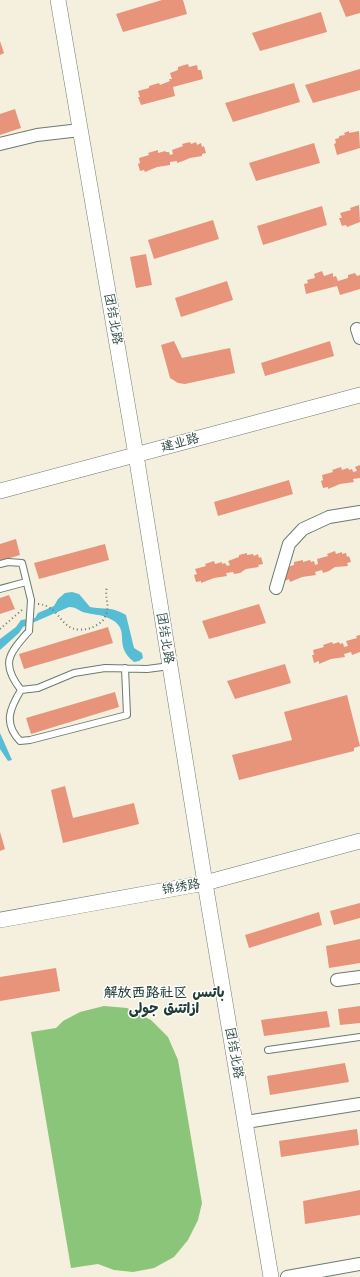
<!DOCTYPE html>
<html>
<head>
<meta charset="utf-8">
<style>
  body { margin:0 }
  canvas { display:block; background:#f5efde }
</style>
</head>
<body>
<canvas width="360" height="1277"></canvas>
<script>
const ctx = document.querySelector('canvas').getContext('2d');
ctx.lineJoin = 'round';
function paint(path, color) { ctx.fillStyle = color; ctx.fill(path, 'evenodd'); }
function trace(path, color, width, dash) { ctx.strokeStyle = color; ctx.lineWidth = width; ctx.lineCap = dash ? 'butt' : 'round'; ctx.setLineDash(dash || []); ctx.stroke(path); }
function label(font, color, halo, rows, align = 'center') {
  ctx.font = font + ' "Comic Neue","Playpen Sans Arabic","LXGW WenKai TC",sans-serif'; ctx.lineWidth = 3; ctx.setLineDash([]); ctx.textBaseline = 'middle'; ctx.strokeStyle = halo; ctx.fillStyle = color; for (const [text, x, y, turn = 0] of rows) {
    ctx.save(); ctx.translate(x, y); ctx.rotate((+turn || 0) * Math.PI / 180); ctx.textAlign = isNaN(turn) ? turn : align; if (halo) ctx.strokeText(text, 0, 0); ctx.fillText(text, 0, 0); ctx.restore();
  }
}
paint(new Path2D(`
  M104,1006l23,2 24,12 17,17 10,23 24,143 -4,17 -10,20 -14,17 -20,11 -21,4 -19,-2 -16,-6 -27,4 -40,-236 25,-4 7,-7 17,-9z`), '#8bc57a');
paint(new Path2D(`
  M72,592l7,2 11,13c15,3 21,-1 36,8l8,33 8,5 1,5 -4,3 -5,1c-2,-2 -5,-4 -7,-7 -11,-16 4,-28 -21,-38 -7,-3 -13,-2 -19,-4 -8,-1 -9,-6 -18,-6l-46,20 -4,6 -19,17v-11l16,-12 5,-7 14,-2 3,-5 16,-7 4,-7 7,-6z
  M0,733l12,27 -4,1 -8,-12z`), '#56bdd4');
paint(new Path2D(`
  M162,0h21l4,14 -64,18 -7,-18z
  M339,0h21v13l-14,4z
  M321,12l6,20 -67,19 -8,-18z
  M0,41l4,12 -4,2z
  M188,64l1,3 8,-2 1,5h3l2,9 -30,8 2,9 -34,9 -3,-8h2l-2,-6 11,-3v-2l10,-3 1,2 10,-4 -1,-2h3l-2,-6 8,-3v-3z
  M360,69v21l-47,13 -8,-18z
  M294,83l6,19 -67,20 -8,-19z
  M15,109l6,19 -21,7v-21z
  M349,131v2l10,-2 1,17 -23,7 -3,-11 2,-1 -1,-4 4,-1v-2l6,-1 -1,-2z
  M190,142l1,2 5,-2 1,3 4,-2 1,4 2,-1 2,7 -4,1v2l-12,2 -7,3 -6,2v-2l-7,1v3l-13,2 -12,5 -1,-2 -4,1 -2,-7 2,-1 -1,-5 10,-3 -1,-2 10,-3v3l7,-2 1,1h3l1,3 3,-1 -1,-4 11,-4 -1,-2z
  M314,143l6,20 -64,18 -7,-18z
  M359,205l1,17 -13,5 -1,-2 -4,1 -3,-8h3l-2,-5 11,-3 -1,-2z
  M322,206l5,19 -64,20 -6,-19z
  M213,220l6,19 -65,20 -6,-19z
  M146,254l6,31 -16,3 -6,-31z
  M322,271l2,5 9,-3v4l3,-1 2,5 10,-3v-3l7,-2 2,3 3,-1v14l-20,6 -3,-9 -31,8 -2,-10 4,-1 -1,-3 8,-2 -1,-4z
  M227,281l6,19 -52,17 -6,-19z
  M174,341l8,17 48,-10 5,25 -50,11 -7,-1 -8,-5 -9,-33z
  M330,341l4,15 -69,20 -4,-13z
  M360,465v13l-7,1 1,3 -14,2 -12,5v-2l-5,1 -2,-7 2,-1 -1,-5 11,-3 -1,-2 9,-3 1,3 6,-2 1,2 3,-1 1,3 4,-1 -2,-4z
  M289,480l4,14 -75,22 -4,-14z
  M16,539l4,16 -20,6v-17z
  M105,544l4,16 -70,19 -5,-16z
  M335,551l1,3 6,-2v2l4,-1 1,4 2,-1 2,6 -4,1 1,3 -13,1 -6,4 -6,2 -1,-3 -7,2 1,3 -14,2 -12,5 -1,-3 -4,2 -2,-8 1,-5 10,-3v-3l9,-2v2l7,-2 1,2 3,-1 1,4 3,-1 -1,-5 11,-3 -1,-2z
  M247,553v2l6,-1 1,2 4,-2 1,4 2,-1 2,7 -5,1 1,2 -13,2 -6,4 -6,1 -1,-2 -7,1 1,3 -13,2 -13,5v-2l-5,1 -2,-7 3,-1 -2,-5 11,-3 -1,-2 9,-3 1,3 7,-2v2l3,-1 2,3 3,-1 -2,-4 11,-4v-2z
  M9,595l6,14 -15,5v-16z
  M259,604l7,19 -57,16 -7,-18z
  M108,627l5,16 -89,26 -5,-15z
  M360,635v17l-8,3 -1,-3 -7,2 1,3 -14,2 -12,5v-3l-5,2 -2,-8h2l-1,-5 11,-3 -1,-2 9,-3 1,2 6,-2 1,2 3,-1 1,4 4,-1 -2,-5 11,-3 -1,-2z
  M285,664l6,19 -56,16 -8,-18z
  M115,692l4,15 -88,27 -5,-16z
  M347,695l13,51 -6,2v3l-115,29 -7,-25 60,-15 -8,-28z
  M65,786l8,32 61,-15 5,21 -76,19 -12,-53z
  M0,832l5,17 -5,2z
  M360,903v15l-26,7 -4,-14z
  M319,912l3,13 -73,23 -4,-13z
  M360,939v24l-31,5 -3,-22z
  M56,968l4,23 -60,10v-24z
  M360,1006v17l-20,2 -2,-16z
  M327,1011l3,16 -66,9 -3,-16z
  M345,1063l4,19 -79,13 -3,-19z
  M357,1129l2,16 -78,12 -2,-16z
  M360,1190v25l-55,9 -2,-23z`), '#e7947b');
const service = new Path2D(`
  M0,564l8,-2 14,1 9,37
  M0,589l26,-7
  M29,631c-20,23 -29,32 -8,59l17,-2 36,-15 31,-5 42,1 23,-3
  M21,690c-11,18 -18,33 -1,51l10,-1 97,-25 -2,-47
  M268,1050l92,-13`);
const minor = new Path2D(`
  M0,144l37,-9 43,-5
  M357,329l3,9
  M276,588l13,-44 14,-15 26,-12 31,-5
  M337,980l23,-3
  M246,1122l114,-18
  M287,1277l73,-13`);
const tertiary = new Path2D(`
  M58,0l78,455 69,428 66,394
  M0,491l360,-96
  M0,920l205,-37 155,-42`);
trace(service, '#6a7b70', 8);
trace(minor, '#6a7b70', 14);
trace(tertiary, '#6a7b70', 16);
trace(new Path2D(`
  M38,604c26,2 20,33 53,24 5,-2 12,-6 14,-11 6,-13 -1,-18 2,-30
  M0,629l23,-20`), '#6a7b70', 2, [1, 3]);
trace(service, '#fff', 6);
trace(minor, '#fff', 12);
trace(tertiary, '#fff', 15);
const serviceBridge = new Path2D(`
  M29,631l2,-31`);
trace(serviceBridge, '#6a7b70', 8, []);
trace(serviceBridge, '#fff', 6);
label('13px', '#1f3d34', '#fff', [
  ["团结北路",113,319,80],
  ["建业路",180,443,-15],
  ["团结北路",165,638,81],
  ["锦绣路",181,887,-10],
  ["团结北路",234,1053,80]
]);
label('bold 14px', '#1f3d34', '#fff', [
  ["解放西路社区 باتىس",164,993],
  ["ازاتتىق جولى",164,1009]
]);
</script>
</body>
</html>
